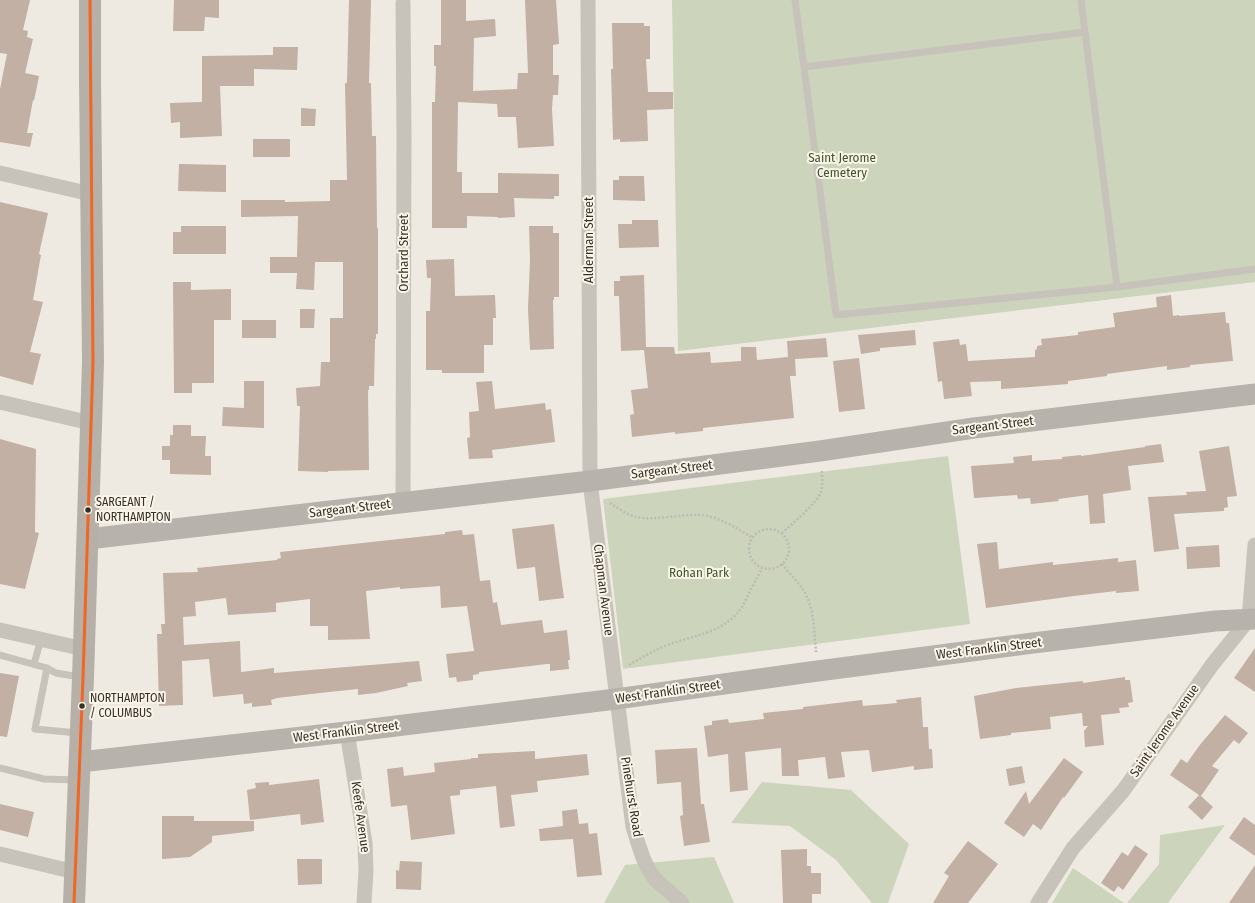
<!DOCTYPE html>
<html>
<head>
<meta charset="utf-8">
<style>
  body { margin:0 }
  canvas { display:block; background:#eeeae2 }
</style>
</head>
<body>
<canvas width="1255" height="903"></canvas>
<script>
const ctx = document.querySelector('canvas').getContext('2d');
ctx.lineJoin = 'round';
function paint(path, color) { ctx.fillStyle = color; ctx.fill(path, 'evenodd'); }
function trace(path, color, width, dash) { ctx.strokeStyle = color; ctx.lineWidth = width; ctx.lineCap = dash ? 'butt' : 'round'; ctx.setLineDash(dash || []); ctx.stroke(path); }
function label(font, color, halo, rows, align = 'center') {
  ctx.font = font + ' "Fira Sans Condensed",sans-serif'; ctx.lineWidth = 4; ctx.setLineDash([]); ctx.textBaseline = 'middle'; ctx.strokeStyle = halo; ctx.fillStyle = color; for (const [text, x, y, turn = 0] of rows) {
    ctx.save(); ctx.translate(x, y); ctx.rotate((+turn || 0) * Math.PI / 180); ctx.textAlign = isNaN(turn) ? turn : align; if (halo) ctx.strokeText(text, 0, 0); ctx.fillText(text, 0, 0); ctx.restore();
  }
}
paint(new Path2D(`
  M672,0h583v282l-577,69z
  M948,456l22,168 -347,45 -20,-170z
  M762,782l89,8 58,54 -21,59h-16l-36,-43 -46,-34 -59,-3z
  M1225,825l-57,78h-41l32,-39 1,-29z
  M714,857l20,46h-130l21,-38z
  M1073,868l51,35h-72z`), '#ccd4bc');
paint(new Path2D(`
  M0,0h30l-7,30 5,1 -1,6 6,2 -8,34 14,3 -5,25 -1,-1 -6,33h6l-3,14 -30,-5v-53l7,-35 -7,-1z
  M174,0h45v18l-14,-1 -1,14h-31z
  M349,0h22l-2,83h2l1,53h4l1,92h1v106h-2v5h-1l-1,47h-5v4h-1l1,80 -41,1v1l-30,-1 2,-65h-3l-1,-18 24,-2 1,-24h9v-44h13v-56h-28l-1,28 -18,-1 1,-16h-27v-16h27l1,-41 -57,1v-17h44v2l45,-1v-21h17l-2,-97h2z
  M441,0h25v21l29,-2 1,17 -22,2 -1,53 44,-2 1,-16h10l-3,-73h31l3,44 -6,1v30h6l-1,20h-5l-1,14 2,37 -36,2 -2,-31h-18l-1,-13 -39,-2 -1,70h5v21h36v-20l61,1v22h-5v3l-40,-1 1,19 -17,1v-1l-31,-1v12h-35v-126h3l1,-36h-2v-21h7z
  M612,23h32v3h6v33h-4l2,33h25v17l-26,1 1,31 -28,1v-3l-7,1 -2,-71h2z
  M273,47h25l-1,23 -43,-1v17h-34l2,50 -42,2v-16l-9,1 -1,-20 32,-1v-46l71,-1z
  M301,108l15,1 -1,17h-14z
  M253,139h37v18h-37z
  M179,164l47,1v27l-48,-1z
  M619,176h25l1,25 -32,-1v-20h6z
  M0,202l48,11 -9,41 2,1 -8,45 10,2 -13,50 11,2 -8,31 -33,-9z
  M632,220h26l1,27 -40,1 -1,-24h14z
  M181,226h45v28h-53v-22h8z
  M529,226h24v7h6v64h-5v3h-1l1,49 -24,1 -2,-41 2,-49z
  M454,259l1,37 40,-1 1,23h-3v27h-9v28h-42v-3h-16v-59h4l1,-33h-4l-1,-18z
  M644,275l2,72h28l1,7 35,-2 1,11 30,-2v-14h15l1,13 31,-3 -1,-16 39,-3 2,19 -33,2 1,17h-6l4,42 -91,10v3l-28,3v-2l-43,5 -2,-22 4,-1 -3,-24 17,-2 -4,-38 -23,1 -2,-55h-5v-15h6v-5z
  M173,282h18v8l40,-1v31h-17v63h-22v10h-18z
  M1171,295l2,21 6,-1v1l46,-4 1,11h3l4,38 -43,4v2l-23,3v-4l-60,8v2l-39,5v3l-37,3 -30,2v-8l-31,1 2,14 -28,3 -2,-18 -4,1 -5,-40 26,-3 1,6 6,-1 2,17 67,-4v-7l2,-1v-3l5,-1 -1,-6 37,-4v-3l37,-5 -2,-14 44,-6 -1,-10z
  M300,309h15l-1,19h-14z
  M242,320h34v18h-34z
  M915,330l1,15 -36,3v3l-19,3 -3,-19z
  M859,358l6,51 -26,3 -6,-51z
  M244,381h20v47l-42,-2 1,-19 21,1z
  M492,381l3,28 50,-6 1,7 5,-1 4,33 -63,8 1,8 -24,1 -2,-21 3,-1 -1,-25 10,-1 -3,-29z
  M173,425h18v11h15l-1,20h6v19l-41,-1v-14h-8v-14h8v-11h3z
  M0,439l36,10 -1,83 4,1 -14,56 -25,-5z
  M1161,444l3,18 -36,4 3,24 -28,4 2,29 -15,1 -2,-29 -30,4 1,2 -28,3 -1,-6 -12,1 -1,-4 -43,3 -3,-32 43,-3 -1,-6 19,-2v6l30,-2v-2l19,-2v1l64,-9v-1z
  M1229,446l8,50 -10,1 1,10 -4,1v3l-50,3 5,35 -25,3 -6,-55 39,-2 -1,-3 20,-1 -7,-40z
  M554,524l10,74 -25,3 -4,-34 -18,2 -5,-40z
  M462,530l1,5 11,-1 6,47 10,-1 3,23 4,-1 4,23 41,-5 2,13 23,-3 3,30h-2l1,9 -19,2v-7h-3l-68,8v2l-6,1v5l-16,2 -1,-5 -7,1 -3,-24 28,-3 -7,-45 -26,2 -1,-22 -40,3v-2l-34,4 4,48 -42,1v-14h-18v-27l-34,4v9l-48,3 -2,-17 -31,4 1,14 -13,1 1,28 56,-4 1,31 33,-4v5l145,-12 3,20 -15,2 1,3 -32,7 -18,2v-6l-38,4 -43,5 -6,2 1,5 -20,2v-4l-8,1 -1,-10 -30,3 -4,-38 -27,2 1,44 -24,1 -2,-72h5l-1,-10h4l-2,-51 35,-1 -1,-4 80,-8v-1l4,-1 -1,-6 165,-18v-2z
  M997,542l2,27 54,-7v3l65,-7v4l18,-2 3,31 -23,2v-2l-42,5 -88,12 -9,-64z
  M1219,545l1,22 -33,2 -1,-22z
  M1255,648v44l-21,-14z
  M0,673l19,3 -12,61 -7,-1z
  M1125,677v3h5l3,22 -5,1 1,4 -10,1 1,5 -19,2 3,30 -19,2 -1,-16 4,-5h-5l-1,-13 -32,4 1,12 -40,4v2l-31,4 -6,-43 42,-8 67,-7v2z
  M921,697l2,30h5l1,22h3l1,19 -19,2v-4l-42,6 -3,-22 -28,2 4,25 -17,2 -3,-22 -27,3 1,16h-17l-1,-28 -36,4 3,38 -18,2 -2,-38 -20,3 -4,-31 8,-1v-4l16,-2 1,4 35,-4 -1,-6 40,-4v-2l59,-7 1,6 34,-3 -1,-3z
  M1225,715l23,18 -9,11 -5,-4 -22,26 7,4 -18,26 12,11 -11,13 -14,-13 11,-12 -29,-20 11,-16 6,4 12,-17z
  M697,748l4,56h3l6,38 -26,4 -4,-30 3,-1 -2,-33 -24,2 -2,-34z
  M535,751v8l52,-5 2,21 -52,6 1,11 -27,3 4,31 -15,2 -4,-42 -36,4v5l-10,1 5,38 -44,6 -4,-35 -16,2 -4,-38 16,-2 1,9 31,-4 -1,-9 37,-4v-1h7v-4z
  M1064,758l19,14 -19,26 -1,-1 -22,33 -8,-6 -9,13 -20,-14 22,-32 3,13z
  M1022,766l3,17 -16,3 -3,-17z
  M319,779l5,43 -23,3 -1,-11 -50,6 -3,-30 9,-2 -1,-5 14,-1v3z
  M0,804l34,8 -6,25 -28,-7z
  M577,809l2,15 9,-1 1,11 8,-1 5,42 -25,2 -4,-38 -33,2 -1,-12 24,-3 -1,-15z
  M162,816h32v5h60v10l-42,5v6l-22,15 -28,2z
  M1244,817l11,8v31l-26,-18z
  M968,841l30,23 -30,39h-35l16,-27 -5,-3z
  M1135,845l13,9 -25,36 -5,-4 -4,6 -13,-9 21,-31 6,4z
  M807,849v17h4v7h10v21h-9v9h-29l-2,-53z
  M297,859h25v25l-24,1z
  M400,861l22,1 -1,28 -25,-1v-19l3,1z
  M1255,865v38h-26z`), '#c1b0a3');
trace(new Path2D(`
  M610,503c8,5 17,12 27,14 16,4 44,-3 62,-2 20,1 37,13 54,23
  M749 549a20 20 0 1 1 40 0a20 20 0 1 1-40 0Z
  M782,533c10,-9 35,-30 39,-41 2,-7 1,-15 1,-22
  M782,564c7,9 16,18 22,27 11,19 10,41 12,61
  M629,665c13,-8 26,-15 41,-21 26,-9 55,-12 72,-37l20,-39`), '#bfbab3', 2.5, [2, 2]);
trace(new Path2D(`
  M795,0l9,67
  M1081,0l36,287
  M1085,32l-281,35 32,248 281,-28 138,-18
  M0,655l47,13 9,5 24,4
  M34,664l7,-25
  M47,668l-12,61 43,4
  M0,768l44,11 33,1`), '#c7c2ba', 7);
trace(new Path2D(`
  M588,0l2,481 43,346c6,18 10,38 23,53 8,8 18,15 26,23
  M0,173l91,21
  M0,402l91,21
  M403,503l1,-367 -1,-133
  M0,630l84,19
  M347,732l18,111 1,28 -2,32
  M0,854l75,18
  M1038,903l35,-55 50,-57 89,-126 37,-46 6,-74`), '#c7c2ba', 15);
trace(new Path2D(`
  M88,539l502,-58 230,-30 154,-23 281,-34
  M80,762l267,-30 269,-33 194,-27 223,-29 182,-22 40,-2`), '#b7b2ab', 21);
trace(new Path2D(`
  M74,903l9,-225 10,-316 -3,-284v-78`), '#b6b0a9', 22);
trace(new Path2D(`
  M74,903l9,-225 10,-316 -3,-362`), '#f26522', 3);
for (const [x, y, r, color] of [
  [88,510,3.5,"#382f28"],
  [82,706,3.5,"#382f28"]
]) { const dot = new Path2D(); dot.arc(x, y, r, 0, 2 * Math.PI); ctx.fillStyle = color; ctx.fill(dot); trace(dot, '#faf5e9', 1.5); }
label('12px', '#382f28', '#faf5e9', [
  ["SARGEANT /",96,503],
  ["NORTHAMPTON",96,518],
  ["NORTHAMPTON",90,699],
  ["/ COLUMBUS",90,714]
], 'left');
label('13px', '#41562c', '#faf5e9', [
  ["Saint Jerome",842,158],
  ["Cemetery",842,173],
  ["Rohan Park",699,573]
]);
label('13px', '#382f28', '#faf5e9', [
  ["Alderman Street",589,240,-90],
  ["Orchard Street",404,253,-90],
  ["Sargeant Street",993,426,-7],
  ["Sargeant Street",672,470,-7],
  ["Sargeant Street",350,509,-7],
  ["Chapman Avenue",603,590,83],
  ["West Franklin Street",989,649,-7],
  ["West Franklin Street",668,692,-8],
  ["Saint Jerome Avenue",1165,731,-55],
  ["West Franklin Street",346,732,-7],
  ["Pinehurst Road",631,797,81],
  ["Keefe Avenue",360,817,82]
]);
</script>
</body>
</html>
